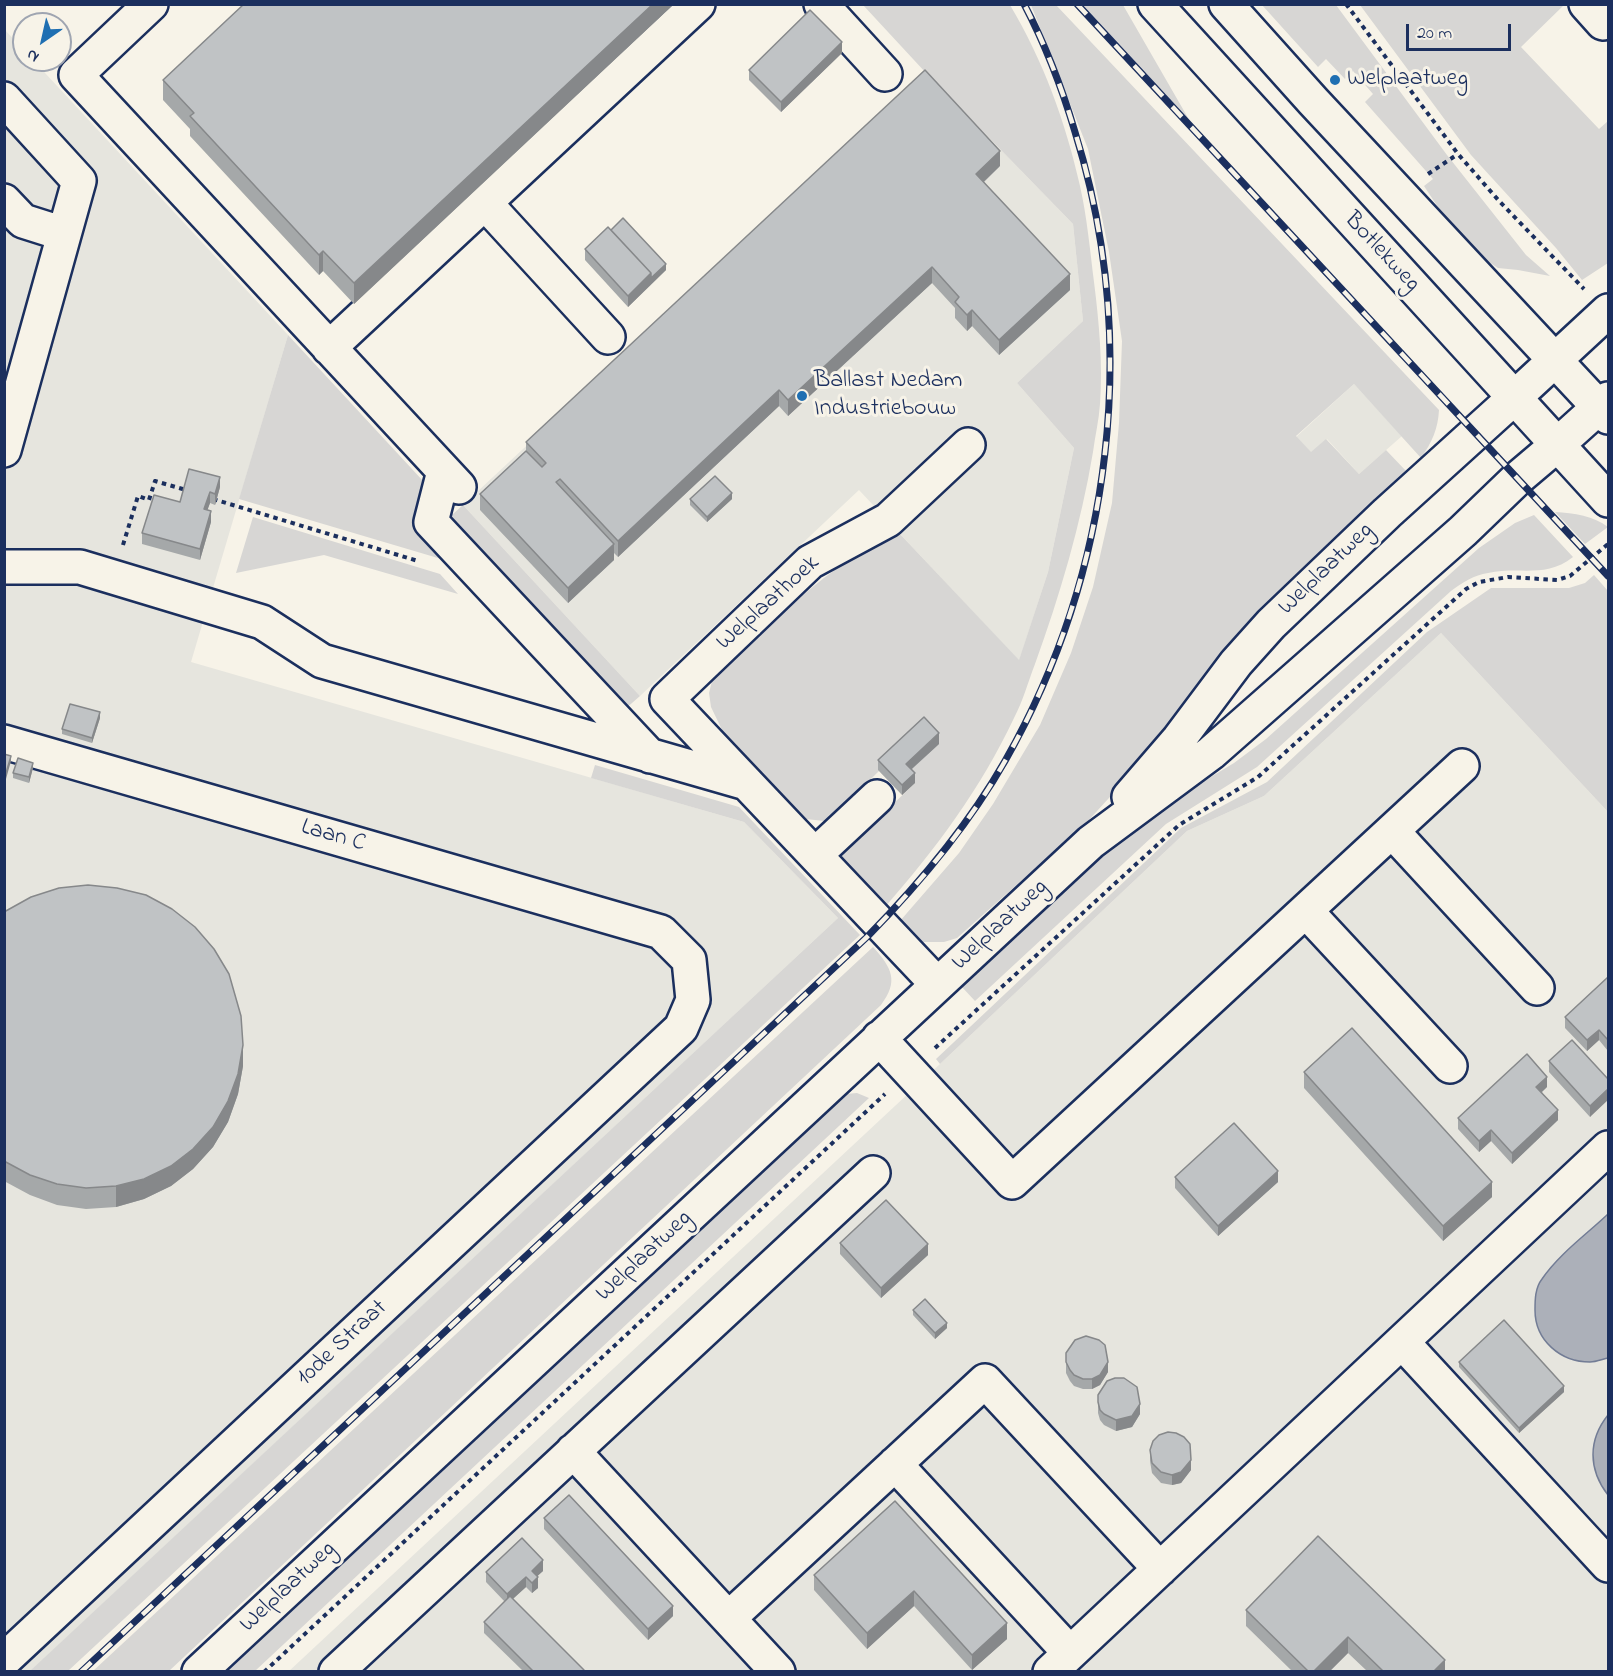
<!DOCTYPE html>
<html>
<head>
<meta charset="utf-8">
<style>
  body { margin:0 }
  #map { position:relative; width:1613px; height:1676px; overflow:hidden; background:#f7f3e8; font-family:"Indie Flower",sans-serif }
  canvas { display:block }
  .frame { position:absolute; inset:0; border:6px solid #1b2f5e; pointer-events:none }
  .north { position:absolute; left:12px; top:12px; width:60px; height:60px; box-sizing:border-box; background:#f7f3e8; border:2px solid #9fa5b1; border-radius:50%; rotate:214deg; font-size:16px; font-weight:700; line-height:24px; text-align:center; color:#1b2f5e }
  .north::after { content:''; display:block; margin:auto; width:21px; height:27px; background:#1f6fb2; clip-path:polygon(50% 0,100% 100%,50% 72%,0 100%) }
  .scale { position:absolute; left:1406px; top:24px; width:105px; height:27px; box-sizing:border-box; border:3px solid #1b2f5e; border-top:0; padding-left:8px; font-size:18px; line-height:21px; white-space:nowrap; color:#1b2f5e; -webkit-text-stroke:4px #f7f3e8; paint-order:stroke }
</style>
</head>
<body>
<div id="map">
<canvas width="1613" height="1676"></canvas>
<div class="frame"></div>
<div class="north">N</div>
<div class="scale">20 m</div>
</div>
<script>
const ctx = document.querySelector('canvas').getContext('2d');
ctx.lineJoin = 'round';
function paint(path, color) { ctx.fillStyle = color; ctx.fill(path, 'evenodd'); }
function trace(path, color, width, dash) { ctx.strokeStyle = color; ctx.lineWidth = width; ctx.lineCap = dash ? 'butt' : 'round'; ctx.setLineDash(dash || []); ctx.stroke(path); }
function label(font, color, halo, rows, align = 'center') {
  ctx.font = font + ' "Indie Flower",sans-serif'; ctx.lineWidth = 6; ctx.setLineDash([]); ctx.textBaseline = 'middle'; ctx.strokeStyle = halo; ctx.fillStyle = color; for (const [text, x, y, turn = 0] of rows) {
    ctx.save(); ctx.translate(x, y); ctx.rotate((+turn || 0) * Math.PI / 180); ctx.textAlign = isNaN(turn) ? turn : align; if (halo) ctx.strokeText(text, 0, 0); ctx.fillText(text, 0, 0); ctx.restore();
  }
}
paint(new Path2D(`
  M4,29l20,21v10h9l255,275 -97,327 553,160 94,96 -808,754 -26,-1z
  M926,73l147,151 10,97 -66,62 57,65 -26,124 -29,89 -160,-171 -219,206 -177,-191z
  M1354,384l48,52 -43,38 -32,-35 -16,14 -15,-16z
  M1441,633l167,179v859l-1320,1 652,-608 247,-233 77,-35z`), '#e6e5de');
paint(new Path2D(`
  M863,5h147c33,55 56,118 70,181 7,31 10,64 14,96 5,40 9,82 6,122 -1,16 -5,32 -7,48 -12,72 -33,143 -58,212 -7,18 -12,37 -21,54 -33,70 -78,131 -129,189l-47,-50 77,-74 -9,-9 32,-31 -15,-15 -91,89 -8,4 -18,-2 -82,-85 -13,-27 -2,-14 3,-12c56,-52 116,-121 188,-147l119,126 29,-88 26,-124 -57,-65 66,-62 -10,-97 -147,-151z
  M1031,5h25l383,405c-1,19 -7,32 -18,48l-67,-74 -58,52 15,16 15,-13 33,35 27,-24 21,22 -123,116 -36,41 -106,133 -56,61 -129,115 -13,4h-24l-20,-21 59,-68 34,-49 47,-79 31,-72 22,-66 19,-84 7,-80 3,-82 -13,-89 -21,-103z
  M1077,5h46l72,125z
  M1262,5h74l111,150 79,100 24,21 -32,-6 -20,-2 -35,-23 -39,-59 9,-7 -68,-77 8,-8 -20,-23 -8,8 -19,-20 -8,8z
  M1360,5h204l-43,42 78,82 9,-8v142l-26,17 -26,-32 -85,-93z
  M288,335l136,147 -10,34 195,206 -161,-161 -209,-62z
  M463,505l177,191 -16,14 -183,-196 6,-6 6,6z
  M1555,512c19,1 39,4 53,15l-23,17z
  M1534,515l39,42c-28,22 -53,9 -85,16 -14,2 -25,9 -37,18l-194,176 -91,57 -191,177 -14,-15 187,-171 86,-52 32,-24 213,-191 36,-25z
  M253,517l187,57 18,20 -134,-39 -88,18z
  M1594,575l14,16v221l-167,-179 -177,163 -77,35 -247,233 -4,-5 245,-231 86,-46 160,-150 64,-44h78l16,-5z
  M595,765l144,42 121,128 -792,736h-38l808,-753 -94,-96 -153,-44z
  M873,947c19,21 26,34 8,58l-712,666h-76z
  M857,1093l12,5 -614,573h-29l620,-577z`), '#d7d6d4');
const water = new Path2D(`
  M1608,1214v144c-5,1 -12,4 -18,4 -29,0 -55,-21 -55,-52 0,-10 0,-22 7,-31 17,-25 45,-45 66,-65z
  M1608,1415v-1v81c-20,-26 -20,-55 0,-80z`);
paint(water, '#acb0b9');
trace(water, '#727c95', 1.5);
const minor = new Path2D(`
  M151,4l-75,71 383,412
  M821,4l64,70
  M1586,4l17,19 5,-5
  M4,99l75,82 -75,269
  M4,201l19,20 41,13
  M485,203l123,134
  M329,348l369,-344
  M444,471l-13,51 219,234
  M4,567h76l182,55 60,39 424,122
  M4,742l657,190 28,28 4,40 -12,28 -677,632
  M1129,797l50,-58 57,-76 35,-39 116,-111 127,-115
  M1392,831l145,157
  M815,855l62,-58
  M1306,911l144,155
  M937,984l-270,-285 143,-137 78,-42 80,-75
  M879,1038l133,144 450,-416
  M1402,1342l206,223
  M573,1451l205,221
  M895,1464l175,189
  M729,1618l256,-237 175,188
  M199,1672l892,-830 120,-89 252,-222 55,-53 39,-33
  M336,1672l537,-499
  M1050,1672l558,-524`);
const major = new Path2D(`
  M1155,4l453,496
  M1226,4l87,97 295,316
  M1514,398l94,-87
  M1557,445l51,-46`);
trace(minor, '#1b2f5e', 38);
trace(major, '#1b2f5e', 38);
trace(new Path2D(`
  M1346,4l112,150 42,48 84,87
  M1428,174l30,-20
  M213,499l205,62
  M123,545l15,-49 11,4 6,-19 31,9
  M935,1048l244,-223 79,-48 208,-188 13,-7 29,-5 49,3 13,-4 38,-32
  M264,1672l621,-578`), '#1b2f5e', 4, [4.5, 4.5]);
trace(minor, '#f7f3e8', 33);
trace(major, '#f7f3e8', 33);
const rail = new Path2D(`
  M1077,4l531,572
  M81,1672l786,-735c52,-53 101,-111 138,-176 108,-190 135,-420 70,-629 -13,-44 -30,-88 -51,-128`);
trace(rail, '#1b2f5e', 7);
trace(rail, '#f7f3e8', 4.5, [14]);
paint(new Path2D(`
  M244,4h430l-320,300 -31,-33 -4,4 -129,-139v-7l-27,-29v-20z
  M842,53l-61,59 -32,-32v-10z
  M1000,166l-16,16 86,108 -71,65 -27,-29 -5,5 -12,-13v-10l-23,-25 -144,133 -9,-10 -161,151 -4,-4v7l-46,43 -88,-93v-16l46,-43v-9z
  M611,230l55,40 -38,37 -43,-47v-11z
  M220,487l-5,18 -5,-2 -3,7 4,12 -11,38 -58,-16v-11l38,-31z
  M690,499h42l-25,23 -17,-17z
  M100,718l-8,25 -30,-9v-5z
  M939,744l-27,25 3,14 -13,12 -24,-25v-10z
  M33,768l-4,15 -16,-5v-5z
  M4,912l239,154 -5,28 -10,28 -15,25 -20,22 -22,17 -27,13 -28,8 -30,2 -29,-4 -27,-10 -26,-14z
  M1608,977v74l-9,-11 -12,11 -22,-23v-11z
  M1549,1061l59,18 -18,38 -41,-45z
  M1304,1072l188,125 -49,44 -139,-153z
  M1547,1087l-5,5 16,28 -46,44 -21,-23 -12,11 -21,-23v-11z
  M1175,1177l103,5 -60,54 -43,-48z
  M840,1243l88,12 -47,43 -41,-44z
  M913,1310l34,18 -12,11 -22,-24z
  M1066,1353l42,19 -8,13 -8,4h-9l-9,-3 -4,-5 -4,-8z
  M1459,1362l105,30 -45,41 -60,-66z
  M1098,1395l42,19 -8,13 -16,4 -12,-6 -4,-5 -2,-7z
  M1150,1450l41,20 -10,13 -9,2 -11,-2 -9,-10 -2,-12z
  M895,1501l112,138 -35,31 -58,-64 -47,43 -53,-59v-15z
  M544,1518l129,98 -25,24 -104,-111z
  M1318,1536l127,135h-78l-19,-18 -18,18h-38l-46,-45v-16z
  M543,1571l-6,5 1,12 -6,5 -6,-6 -13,12 71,72h-61l-39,-38v-11l21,-20 -19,-20v-10z`), '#a5a8a9');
paint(new Path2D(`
  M653,4h21l-320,300v-21z
  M842,42v11l-61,59v-10z
  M1000,151v15l-24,23v-15z
  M323,251v20l-4,4v-20z
  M666,264v6l-38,37v-11l23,-23z
  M932,267v16l-144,133v-16z
  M1070,274v16l-71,65v-15z
  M972,310v16l-5,5v-16z
  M779,390v16l-161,151v-16z
  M220,477v10l-5,18v-11z
  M210,492v11l-6,17v-11z
  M732,493v6l-25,23v-5z
  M211,511v11l-11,38v-11z
  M614,544v16l-46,43v-15z
  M100,712v6l-8,25v-5z
  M939,733v11l-33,30v-10z
  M11,756v5l-5,18v-6z
  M33,763v5l-4,15v-6z
  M915,773v10l-13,12v-10z
  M1599,1030v10l-12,11v-11z
  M243,1045v21l-5,28 -10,28 -15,25 -20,22 -22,17 -27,13 -28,8v-21z
  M1547,1077v10l-11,10v-10z
  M1608,1089v11l-18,17v-11z
  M1558,1110v10l-46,44v-11z
  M1491,1130v11l-12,11v-11z
  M1278,1171v11l-60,54v-10z
  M1492,1182v15l-49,44v-15z
  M928,1244v11l-47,43v-10z
  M947,1323v5l-12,11v-6z
  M1108,1362v10l-8,13 -8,4v-10z
  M1564,1386v6l-45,41v-5z
  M1140,1404v10l-8,13 -16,4v-11z
  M1191,1460v10l-10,13 -9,2v-10z
  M543,1560v11l-11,10v-10z
  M526,1577v10l-19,17v-10z
  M538,1577v11l-6,5v-10z
  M914,1591v15l-47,43v-16z
  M673,1606v10l-25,24v-11z
  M1007,1623v16l-35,31v-15z
  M1348,1637v16l-18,18h-16z
  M1445,1660v11h-11z`), '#86888a');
const building = new Path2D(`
  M244,4h409l-299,279 -31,-32 -4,4 -129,-139 4,-3 -31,-33z
  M810,10l32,32 -61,60 -32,-32z
  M925,70l75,81 -24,23 94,100 -71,66 -27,-30 -5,5 -12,-13 4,-5 -27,-30 -144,133 -9,-10 -161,151 -58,-62 -4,3 58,62 -46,44 -88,-94 46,-43 16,16 4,-4 -20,-21z
  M623,218l43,46 -15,14v-5l-40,-43z
  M608,227l43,46 -23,23 -43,-47z
  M189,469l31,8 -5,17 -5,-2 -6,17 7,2 -11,38 -58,-16 12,-38 26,7z
  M715,476l17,17 -25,24 -17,-18z
  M70,704l30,8 -8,26 -30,-9z
  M924,717l15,16 -33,31 9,9 -13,12 -24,-25z
  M4,754l7,2 -5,17h-2z
  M18,758l15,5 -4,14 -16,-4z
  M88,885l29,3 29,7 26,14 23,18 19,22 15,25 12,42 2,29 -5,29 -10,27 -15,26 -20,22 -22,17 -27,13 -28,7 -30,2 -29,-4 -27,-9 -26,-14v-249l27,-15 28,-9z
  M1608,977v63l-9,-10 -12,10 -22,-23z
  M1352,1028l140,154 -49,44 -139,-154z
  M1572,1040l36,39v10l-18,17 -41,-45z
  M1527,1054l20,23 -11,10 22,23 -46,43 -21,-23 -12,11 -21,-23z
  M1234,1123l44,48 -60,55 -43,-49z
  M886,1200l42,44 -47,44 -41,-45z
  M925,1299l22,24 -12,10 -22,-23z
  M1504,1320l60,66 -45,42 -60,-66z
  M1086,1336l13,4 6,5 3,17 -8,13 -8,4h-9l-9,-4 -4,-5 -4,-8v-9l9,-13z
  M1115,1378h9l13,9 3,17 -8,12 -16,4 -12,-6 -4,-4 -2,-8v-7l9,-14z
  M1168,1432l8,1 8,4 6,7 1,16 -10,12 -9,3 -11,-3 -9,-9 -2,-13 3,-9 6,-6z
  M569,1495l104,111 -25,23 -104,-111z
  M895,1501l112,122 -35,32 -58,-64 -47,42 -53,-58z
  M1318,1536l127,124 -11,11h-51l-35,-34 -34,34h-6l-62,-61z
  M522,1538l21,22 -11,11 6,6 -6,6 -6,-6 -19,17 -21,-22z
  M510,1596l74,74 -1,1h-50l-49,-49z`);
paint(building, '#c0c3c5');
trace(building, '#86888a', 1.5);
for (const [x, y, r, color] of [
  [1335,80,6,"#1f6fb2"],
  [802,396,6,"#1f6fb2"]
]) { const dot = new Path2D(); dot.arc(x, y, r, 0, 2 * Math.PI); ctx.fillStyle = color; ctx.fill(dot); trace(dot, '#f7f3e8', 2); }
label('24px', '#1b2f5e', '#f7f3e8', [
  ["Welplaatweg",1347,80],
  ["Ballast Nedam",814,382],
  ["Industriebouw",814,410]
], 'left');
label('24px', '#1b2f5e', '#f7f3e8', [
  ["Botlekweg",1381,253,47],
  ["Welplaatweg",1327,570,-44],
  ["Welplaathoek",769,604,-42],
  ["Laan C",333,837,16],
  ["Welplaatweg",1001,926,-43],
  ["Welplaatweg",645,1257,-43],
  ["10de Straat",343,1344,-43],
  ["Welplaatweg",289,1588,-43]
]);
</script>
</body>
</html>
